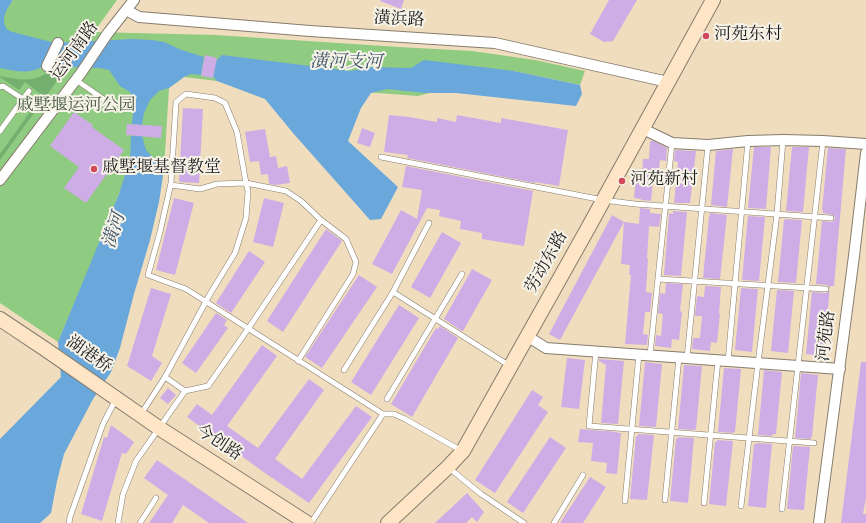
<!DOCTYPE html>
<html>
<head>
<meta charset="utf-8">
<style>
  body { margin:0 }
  canvas { display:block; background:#f0ddbe }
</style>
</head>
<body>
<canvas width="866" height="523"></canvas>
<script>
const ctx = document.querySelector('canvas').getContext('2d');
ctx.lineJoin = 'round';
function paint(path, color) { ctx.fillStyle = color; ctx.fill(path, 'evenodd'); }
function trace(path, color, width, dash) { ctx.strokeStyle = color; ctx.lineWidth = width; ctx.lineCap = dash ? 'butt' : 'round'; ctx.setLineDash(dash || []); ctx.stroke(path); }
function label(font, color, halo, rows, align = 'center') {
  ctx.font = font + ' "Sorts Mill Goudy","Noto Serif SC",serif'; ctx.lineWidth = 4; ctx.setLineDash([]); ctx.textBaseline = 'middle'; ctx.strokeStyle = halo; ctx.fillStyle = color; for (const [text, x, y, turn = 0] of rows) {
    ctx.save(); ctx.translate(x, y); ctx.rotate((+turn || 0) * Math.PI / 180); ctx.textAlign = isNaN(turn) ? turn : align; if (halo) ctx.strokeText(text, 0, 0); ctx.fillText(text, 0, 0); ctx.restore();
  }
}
paint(new Path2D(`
  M13,0h104l-23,32 122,3 183,12 73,4 63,9 50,11 -5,14 -66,-14 -96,25 -201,-15 -33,-4 -15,11 -5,81 -33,-10 -12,35 -15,39 -46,109 -58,-39v-287z`), '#8fcb80');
paint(new Path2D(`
  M51,66l16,1 -67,93v-6l42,-59 -17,-13 -6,8 -19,-13v-1c14,3 32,7 45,-2 2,-2 4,-5 6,-8z`), '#73af6e');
paint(new Path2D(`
  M0,0h13c-6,8 -13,20 -6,29 2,2 4,2 6,3l42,11 78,-4 19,1 12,2 15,7 25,8 -3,18 -10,-1 -7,3 -15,11 -10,3 -9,9 -6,13 -2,12 -10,-1 2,-22 -4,-10 -10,-6 -11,-16 -10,-2 -56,-2c-13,9 -29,5 -43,2z
  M222,55l128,16 22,-4 39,1 13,-8 90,11 66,14 2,9 -6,12 -120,-13h-31l-38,-4 -16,4 -10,15 -13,33 50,46 -17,32 -11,1 -77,-87 -28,-34 -48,-18 -4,-5 3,-15z
  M131,136h11l4,14 18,19 -5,33 -9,38 -16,54 -14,54 -9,24 -18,27 -29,55 -7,27 -6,32 -11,10h-40v-84l61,-62 -3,-35 61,-148 11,-35z`), '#6aa8dc');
paint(new Path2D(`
  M380,0h24l-3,9 -21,-8z
  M609,0h28l-24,41 -9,1 -14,-8z
  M205,55l12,3 -4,20 -12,-2z
  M183,108l20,1 -4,74 -20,-1z
  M74,112l19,13 -1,2 32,23 -38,53 -22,-15 15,-21 -29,-21z
  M389,115l20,2 28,5v-4l19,4 1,-7 44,8v-5l67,12 -9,56 -24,-4v1l-128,-25 1,-3 -24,-3z
  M127,124l35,2 -1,12 -35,-3z
  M362,128l13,5 -5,14 -13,-4z
  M265,129l5,28 6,-1 2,12 9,-2 3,17 -14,2 -7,-1 -1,-10 -7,1 -2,-14 -9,1 -5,-30z
  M650,141h4l13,7 -1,13 -6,-1 -2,19h-5l-2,22 -10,-1v-1l-7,-1 2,-22h6l1,-17h6z
  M754,147h17l-5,62 -18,-1z
  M792,147h17l-6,65 -17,-1z
  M828,148l18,1 -12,137h-4l-6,70 -18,-2 6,-62 14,1 2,-1 2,-2 -1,-3 -1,-2 -12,-1 6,-63 10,1 3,-3v-2l-2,-2 -10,-2v-3h-1z
  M733,149l-6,58 -16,-2 5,-54z
  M675,150l21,1 -6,52h-16l4,-41 -4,-1z
  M406,166l127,25 -9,55 -42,-7v-6l-22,-4 1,-8 -22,-5 1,-6 -13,-2 -35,66 -20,-10 29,-54 16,9 5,-29 -20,-3z
  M174,198l20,5 -19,72 -19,-5z
  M264,198l20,5 -11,44 -20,-5z
  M640,208l10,1v4l11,1 -2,13 -10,-1 -2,33h1l-2,33 6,1 -2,19h-5l-2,22 5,1 -1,10 -22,-1 6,-69h-2l1,-10 -9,-1 3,-42 15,2z
  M673,211l14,1 -6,64 -17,-1 5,-61v-1l4,1z
  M710,213l17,2 -7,64 -17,-1 6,-62h1z
  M612,215l12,7 -64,118 -11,-6z
  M748,216l17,1 -6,64 -17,-1z
  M785,219l17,1 -6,63 -18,-1 6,-62h1z
  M326,229l16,12 -59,91 -16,-11z
  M442,232l19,11 -31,55 -19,-11z
  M249,251l16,11 -34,51 -15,-10z
  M472,269l20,11 -29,51h-1l-18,-12z
  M359,275l18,12 -55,81 -17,-11 21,-32z
  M666,283l17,1 -3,27 2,1 -3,28 -7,-1 -1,9 -16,-2 1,-11 5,1 2,-22 -5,-1 2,-20 5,1z
  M705,286l16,1 -2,27h1l-3,29 -6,-1 -1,9 -18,-2 1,-11h7l2,-22h-7l2,-20 7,1z
  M151,288l20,6 -19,62 10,7 -11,18 -24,-15z
  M741,288l17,1 -6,63 -17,-2z
  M777,290l17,1 -6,62 -17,-2z
  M399,305l20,13 -48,77 -20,-13z
  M216,313l11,7 -3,5 4,3 -32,45 -14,-10z
  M440,326l18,12 -46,79 -21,-13 45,-76 2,1z
  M262,345l15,11 -50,70 31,22 51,-69 15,11 -49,69 27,20 54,-73 16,11 -63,86 -44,-30 -78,-56 10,-13 15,11z
  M567,358l18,2 -6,49 -18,-2z
  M599,359l25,2 -6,63 -17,-1 5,-58 -7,-4z
  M645,362l17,2 -6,63 -17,-1z
  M861,362h5v136l-3,16h3v9h-25z
  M684,365l18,1 -6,63h-1v1l-17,-1z
  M724,368l17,1 -6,63h-1l-1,1 -15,-1z
  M764,370l18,2 -6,62h-3l-1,2 -14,-1z
  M801,373l17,2 -6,62h-1v2l-16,-1z
  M168,388l8,7 -8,9 -8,-6z
  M532,390l11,7 -5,8 10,7 -53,81 -20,-13z
  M111,425l23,17 -8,12 -4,-1 -20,68 -21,-7 23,-77 3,1z
  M580,429l38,3 -1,1h4l-4,41 -11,-1 1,-10 -16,-2 2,-18 -15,-1z
  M638,434l16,1 -7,65 -17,-1 6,-63h2z
  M550,437l16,11 -43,65 -16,-11z
  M678,437l16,1 -6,65 -18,-2 6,-62h1z
  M717,440l16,1 -7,65 -17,-2 6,-62h2z
  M757,443l15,1 -6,64 -18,-2 6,-62h3z
  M793,446l17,1 -6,63 -17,-1z
  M157,460l91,63h-39l-26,-18 -11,18h-23l19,-28 -24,-17z
  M590,477l16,10 -23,36h-23z
  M467,493l17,19 -7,10 -5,-5 -6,6h-31z`), '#ceade6');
const lane = new Path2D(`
  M76,80l36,25
  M0,87l3,-1 20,13
  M0,131l29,-40
  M381,157l222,43 32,4 196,14
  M171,185l29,4 17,-5 29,-1 40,8 15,10 20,19 25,19 10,23 -3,12 -55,87
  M658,279l168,10
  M393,292l117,74
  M596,351l-7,75 225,17
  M650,355l22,-212
  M687,358l21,-213
  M728,361l20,-220
  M344,370l49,-78 36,-69
  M165,377l20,14
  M387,399l75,-125
  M141,414l24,-37 45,-83 25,-41 11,-35 2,-27 -2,-8 -9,-51 -12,-29 -10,-5 -29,-4 -10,8 -5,81 -11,49 -12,43 38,14 197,125
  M449,468l32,26 43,29
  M665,500l14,-143
  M625,501l14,-147
  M704,503l14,-143
  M741,506l17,-143 19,-149 6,-74
  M782,509l41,-368
  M69,523l1,-6 33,-93 13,-25
  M118,523l5,-29 13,-33 49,-70 23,-5 40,-57 73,-109
  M140,523l16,-25
  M311,523l72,-109h11l11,5 57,32
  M554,523l29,-48`);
const street = new Path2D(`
  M126,10l13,7 171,14 185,12 173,39
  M47,66l11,-23
  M641,128l31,15 36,2 40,-4 35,-1 40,1 43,3
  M0,180l81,-107 27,-40 26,-33
  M527,336l19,12 294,21
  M819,523l35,-267 12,-103`);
const secondary = new Path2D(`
  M0,319l45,30 114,79 148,95
  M388,523l60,-56 15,-16 124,-221 126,-230`);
trace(lane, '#867c6d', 6);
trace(street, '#867c6d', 12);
trace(secondary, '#867c6d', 16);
trace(lane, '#fff', 5);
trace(street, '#fff', 10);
trace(secondary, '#fde5c5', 14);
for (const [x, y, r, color] of [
  [706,36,4,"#d1495b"],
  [94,169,4,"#d1495b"],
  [622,181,4,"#d1495b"]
]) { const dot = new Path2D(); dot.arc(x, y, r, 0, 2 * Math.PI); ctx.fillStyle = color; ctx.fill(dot); trace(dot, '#f7f3e8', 1.5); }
label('17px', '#1c1c1c', '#f7f3e8', [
  ["潢浜路",399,21,3],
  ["运河南路",76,52,-54],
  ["劳动东路",548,263,-61],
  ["河苑路",828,336,-83],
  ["湖港桥",88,356,35],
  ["今创路",218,444,33]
]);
label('17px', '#1c1c1c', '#f7f3e8', [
  ["河苑东村",714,36],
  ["戚墅堰基督教堂",102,169],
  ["河苑新村",630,181]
], 'left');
label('17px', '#44593f', '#f7f3e8', [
  ["戚墅堰运河公园",76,107]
]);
label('italic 18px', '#3b5469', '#f7f3e8', [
  ["潢河支河",346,64,1],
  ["潢河",116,231,-73]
]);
</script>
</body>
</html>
